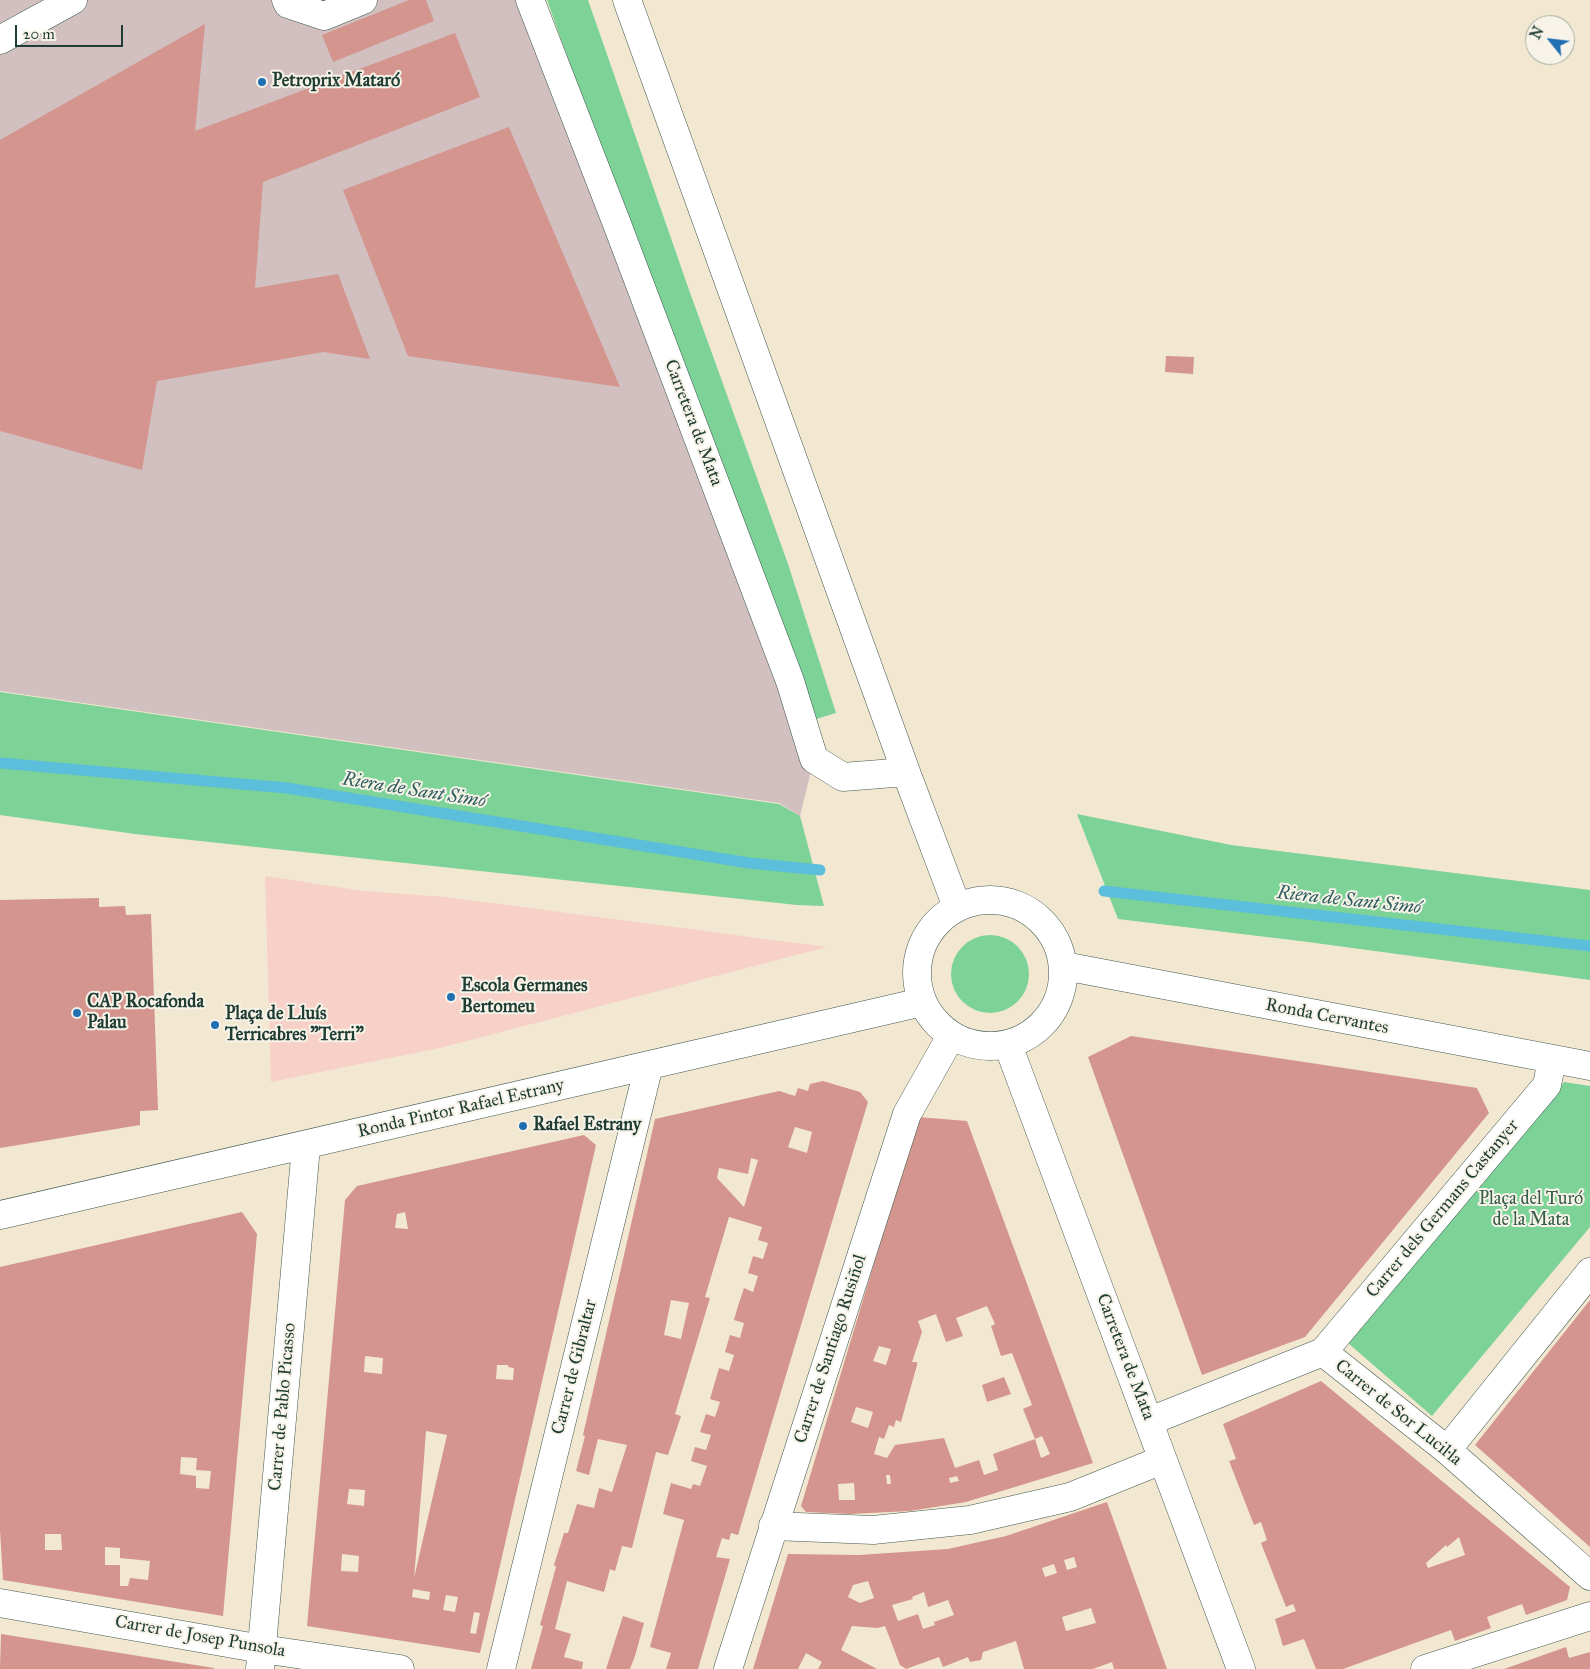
<!DOCTYPE html>
<html>
<head>
<meta charset="utf-8">
<style>
  body { margin:0 }
  #map { position:relative; width:1590px; height:1669px; overflow:hidden; background:#f2e8d1; font-family:"IM FELL Great Primer",serif }
  canvas { display:block }
  .north { position:absolute; left:1525px; top:15px; width:50px; height:50px; box-sizing:border-box; background:#f7f3e8; border:1px solid #a1aaa0; border-radius:50%; rotate:299deg; font-size:14px; font-weight:700; line-height:20px; text-align:center; color:#1f3d34 }
  .north::after { content:''; display:block; margin:auto; width:18px; height:22px; background:#1f6fb2; clip-path:polygon(50% 0,100% 100%,50% 72%,0 100%) }
  .scale { position:absolute; left:15px; top:25px; width:108px; height:22px; box-sizing:border-box; border:2px solid #1f3d34; border-top:0; padding-left:6px; font-size:15px; line-height:18px; white-space:nowrap; color:#1f3d34; -webkit-text-stroke:4px #f7f3e8; paint-order:stroke }
</style>
</head>
<body>
<div id="map">
<canvas width="1590" height="1669"></canvas>
<div class="north">N</div>
<div class="scale">20 m</div>
</div>
<script>
const ctx = document.querySelector('canvas').getContext('2d');
ctx.lineJoin = 'round';
function paint(path, color) { ctx.fillStyle = color; ctx.fill(path, 'evenodd'); }
function trace(path, color, width, dash) { ctx.strokeStyle = color; ctx.lineWidth = width; ctx.lineCap = dash ? 'butt' : 'round'; ctx.setLineDash(dash || []); ctx.stroke(path); }
function label(font, color, halo, rows, align = 'center') {
  ctx.font = font + ' "IM FELL Great Primer",serif'; ctx.lineWidth = 4; ctx.setLineDash([]); ctx.textBaseline = 'middle'; ctx.strokeStyle = halo; ctx.fillStyle = color; for (const [text, x, y, turn = 0] of rows) {
    ctx.save(); ctx.translate(x, y); ctx.rotate((+turn || 0) * Math.PI / 180); ctx.textAlign = isNaN(turn) ? turn : align; if (halo) ctx.strokeText(text, 0, 0); ctx.fillText(text, 0, 0); ctx.restore();
  }
}
paint(new Path2D(`
  M265,876l99,15 82,6 381,50 -387,101 -169,34z`), '#f7d1c8');
paint(new Path2D(`
  M0,0h530l284,759 -14,57 -21,-13 -779,-112z`), '#d2bfc0');
paint(new Path2D(`
  M547,0h41l100,287 100,277 48,149 -20,6 -216,-570z
  M0,692l779,112 21,12 24,90 -27,-1 -662,-71 -135,-19z
  M1077,814l154,31 359,45v90l-282,-38 -190,-23z
  M951 974a39 39 0 1 1 78 0a39 39 0 1 1-78 0Z
  M1564,1082l26,4v141l-158,189 -84,-73z`), '#7cd297');
trace(new Path2D(`
  M0,763l287,25 462,75 71,7
  M1104,891l486,55`), '#5bbeda', 11);
paint(new Path2D(`
  M409,0h17l8,21 -101,41 -11,-27z
  M205,24l-10,107 260,-98 25,64 -217,85 -8,106 83,-14 32,85 -47,-7 -166,29 -15,89 -142,-39v-291z
  M509,127l111,260 -212,-31 -65,-166z
  M1166,356l28,1 -1,17 -28,-2z
  M99,898v9l26,-1 1,9 25,-1 7,196 -18,1v14l-140,23v-248z
  M1131,1036l346,52 12,25 -184,224 -103,38 -114,-318z
  M823,1081l37,11 8,10 -130,433 -7,-2 -2,7 -7,-2 -6,19 14,2 -32,110h-32l5,-16 -21,-6 34,-127 -21,-6 8,-31 20,6 2,-5 7,2 7,-20 -16,-5 4,-14 11,3 5,-15 -11,-3 6,-18 9,3 5,-15 -10,-3 9,-31 10,3 5,-16 -9,-3 5,-17 10,3 4,-15 -10,-3 4,-14 6,-18 9,4 5,-16 -10,-3 5,-17 10,3 5,-16 -10,-3 4,-13 -33,-10 -24,80 5,1 -35,116 6,2 -13,39 -12,-3 -24,96 -10,-2 -7,25 -5,-2 -6,23 -37,-11 -12,48 16,5 -7,23 19,5 -1,7h-51l12,-43 -3,-1 16,-58 -2,-2 10,-32h4l9,-29 17,4 5,-20 13,4 15,-47 -29,-6 -9,36 -13,-4 9,-35 -2,-1 72,-316 124,-28 16,5 3,-8 10,3 2,-7zM795,1127l17,5 -5,21 -19,-6zM751,1158l7,2 -14,47 -27,-29 2,-10 29,6zM671,1300l18,3 -8,36 -17,-4z
  M918,1117l49,4 126,342 -127,39 -56,9 -60,3 -44,-2 -5,-6zM987,1306l8,18 -4,2 10,30 11,-3 20,52 -9,4 12,30 7,-3 8,18 -9,4 -6,-19 -42,15 5,16 -14,5 -5,-15 -24,8 -11,-30 -49,7 -8,13 -13,-4 5,-17 5,2 5,-14 5,2 2,-7 5,2 16,-57v-3h-5l10,-30 -4,-11 18,-7 10,28 17,-6 -7,-18zM879,1346l12,3 -5,16 -13,-4zM856,1407l17,5 -5,16 -17,-6zM886,1475h4l1,9h-4zM957,1476l2,5 -9,2 -1,-5zM854,1483l1,17h-16l-1,-16z
  M584,1135l12,10 -116,508 -173,-27 38,-426 12,-14zM405,1212l3,17 -13,-1 2,-14zM365,1356l18,2 -1,16 -18,-2zM497,1365h11v2l6,1 -1,12 -17,-1zM426,1431l21,4 -33,143 9,-106zM349,1489l16,1 -1,16 -17,-2zM342,1554l17,2 -1,16 -17,-1zM413,1589l17,3 -1,8 -17,-3zM446,1595l12,2 -3,15 -12,-2zM474,1612l6,1 -4,21 -6,-1z
  M242,1212l15,22 -34,382 -220,-36 -3,-50v-263zM181,1457l16,1 -1,12 15,1 -2,18 -13,-1v-12l-16,-2zM45,1534h16l1,16h-17zM105,1547l15,1v10l30,3 -2,19 -18,-2 -2,8h-8v-21h-15z
  M1590,1300v247l-115,-102z
  M1004,1377l7,17 -24,8 -5,-17z
  M1321,1381l249,206 -3,13 -41,15 -4,-11 -35,13 4,11 -36,13 -4,-11 -108,39h-27l-12,-30 -21,7 -8,-27 21,-8 -3,-7 -7,3 -25,-64 6,-3 -6,-18 -7,3 -25,-64 7,-2 -13,-35zM1459,1537l6,18 -37,13 -2,-5 20,-18 1,2z
  M1107,1502l60,167h-53l-2,-7 -19,7h-69l-8,-28 -33,11 -2,8 -11,2 -2,-5 -25,10 -4,-10 -33,12 -6,-4 -15,-39 -7,2 -26,-2 -11,24 36,19h-59l4,-7 -16,-9 -8,16h-45l35,-115 71,1 89,-6 58,-13zM1074,1557l3,10 -10,3 -3,-10zM1054,1564l3,9 -12,4 -3,-9zM868,1581l6,17 -14,5 -12,-6 5,-12zM924,1592l4,15 20,-7 6,15 -20,7 1,3 -12,4 -5,-15 -20,7 -6,-16 21,-6 -1,-2zM1091,1608l5,15 -30,8 -4,-14z
  M623,1616l21,7 -9,33 -5,13h-24z
  M1,1634l213,34v1h-214z
  M1566,1647l3,11 21,-6v17h-86z`), '#d3958d');
const minor = new Path2D(`
  M286,0l2,4 36,12 39,-16
  M530,0l87,224 173,457 24,78 29,18 63,-5
  M627,0l279,772 51,135
  M0,40l73,-40
  M917 973a73 73 0 1 1 146 0a73 73 0 1 1-146 0Z
  M1064,966l526,100
  M1008,1045l233,624
  M0,1215l922,-213
  M1323,1352l224,-267 5,-25
  M1150,1421l173,-69 124,98 143,126
  M1447,1450l143,-178
  M773,1526l100,4 97,-10 100,-23 92,-37
  M0,1603l262,46 138,20
  M260,1669l46,-523
  M501,1669l148,-604
  M728,1669l179,-555 44,-78
  M1425,1669l165,-53`);
trace(minor, '#3f574c', 29);
trace(minor, '#fff', 28);
for (const [x, y, r, color] of [
  [262,82,5,"#1f6fb2"],
  [451,997,5,"#1f6fb2"],
  [77,1013,5,"#1f6fb2"],
  [215,1025,5,"#1f6fb2"],
  [523,1126,5,"#1f6fb2"]
]) { const dot = new Path2D(); dot.arc(x, y, r, 0, 2 * Math.PI); ctx.fillStyle = color; ctx.fill(dot); trace(dot, '#f7f3e8', 2); }
label('bold 18px', '#1f3d34', '#f7f3e8', [
  ["Petroprix Mataró",272,82],
  ["Escola Germanes",461,987],
  ["Bertomeu",461,1008],
  ["CAP Rocafonda",87,1003],
  ["Palau",87,1024],
  ["Plaça de Lluís",225,1015],
  ["Terricabres \"Terri\"",225,1036],
  ["Rafael Estrany",533,1126]
], 'left');
label('18px', '#1f3d34', '#f7f3e8', [
  ["Carretera de Mata",693,423,69],
  ["Ronda Cervantes",1327,1017,11],
  ["Ronda Pintor Rafael Estrany",461,1109,-13],
  ["Carrer dels Germans Castanyer",1443,1209,-50],
  ["Carrer de Santiago Rusiñol",831,1349,-72],
  ["Carretera de Mata",1125,1357,69],
  ["Carrer de Gibraltar",575,1367,-76],
  ["Carrer de Pablo Picasso",283,1407,-85],
  ["Carrer de Sor Lucil·la",1398,1413,39],
  ["Carrer de Josep Punsola",200,1637,10]
]);
label('18px', '#325b48', '#f7f3e8', [
  ["Plaça del Turó",1531,1200],
  ["de la Mata",1531,1221]
]);
label('italic 19px', '#2e5d5e', '#f7f3e8', [
  ["Riera de Sant Simó",414,791,9],
  ["Riera de Sant Simó",1349,901,6]
]);
</script>
</body>
</html>
